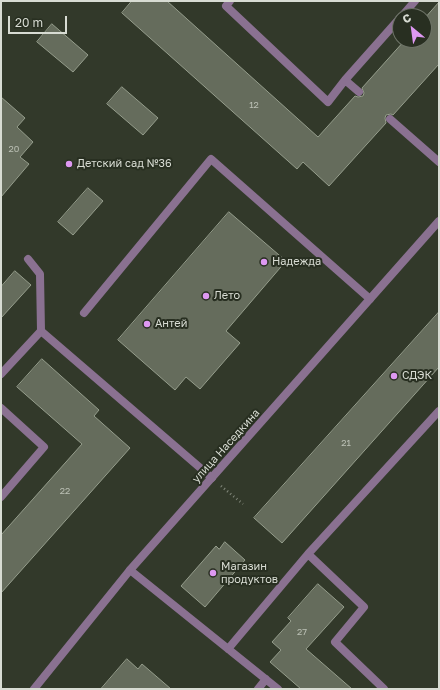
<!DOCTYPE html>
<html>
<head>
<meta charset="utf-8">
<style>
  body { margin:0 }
  #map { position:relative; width:440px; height:690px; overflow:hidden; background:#32392a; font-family:"Golos Text",sans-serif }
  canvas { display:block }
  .frame { position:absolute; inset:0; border:2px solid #d8dcd3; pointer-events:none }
  .north { position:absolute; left:392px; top:8px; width:40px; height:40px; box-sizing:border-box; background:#282f21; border:1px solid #6e7468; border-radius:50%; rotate:331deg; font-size:11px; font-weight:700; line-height:16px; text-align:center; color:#d8dcd3 }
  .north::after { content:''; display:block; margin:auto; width:14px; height:18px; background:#de98f2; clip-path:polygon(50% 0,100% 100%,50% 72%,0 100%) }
  .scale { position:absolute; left:8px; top:16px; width:59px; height:18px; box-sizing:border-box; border:2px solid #d8dcd3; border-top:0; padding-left:5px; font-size:12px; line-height:14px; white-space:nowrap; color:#d8dcd3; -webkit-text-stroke:3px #282f21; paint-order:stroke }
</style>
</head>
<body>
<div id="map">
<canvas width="440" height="690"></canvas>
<div class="frame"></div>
<div class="north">С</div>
<div class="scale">20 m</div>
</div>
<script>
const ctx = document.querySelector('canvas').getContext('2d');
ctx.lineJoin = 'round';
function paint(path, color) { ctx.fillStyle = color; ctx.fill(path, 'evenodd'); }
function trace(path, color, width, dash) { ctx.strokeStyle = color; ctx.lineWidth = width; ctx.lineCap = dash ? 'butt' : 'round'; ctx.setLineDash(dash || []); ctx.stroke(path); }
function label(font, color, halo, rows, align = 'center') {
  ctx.font = font + ' "Golos Text",sans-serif'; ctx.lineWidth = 4; ctx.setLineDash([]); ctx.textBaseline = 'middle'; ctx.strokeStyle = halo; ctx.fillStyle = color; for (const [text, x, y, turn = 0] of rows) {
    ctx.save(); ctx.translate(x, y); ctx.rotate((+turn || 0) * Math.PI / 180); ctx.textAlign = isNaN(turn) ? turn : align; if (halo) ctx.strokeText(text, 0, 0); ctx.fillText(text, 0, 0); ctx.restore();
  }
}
const building = new Path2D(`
  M132,1h35l151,136 37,-41 3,1 5,-1 1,-3 -2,-5 43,-48h19v-21l15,-17v62l-46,51 -2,-1 -5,1 -1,3 1,5 -57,63 -26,-24 -6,7 -175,-156z
  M52,24l36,31 -15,17 -36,-30z
  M122,87l36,31 -15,17 -36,-31z
  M1,97l24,21 -8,9 16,15 -13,15 9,7 -28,33z
  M88,188l15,13 -30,34 -15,-13z
  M229,212l57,49 -60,70 14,12 -40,46 -14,-12 -11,13 -57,-50z
  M15,271l16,14 -30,33v-31z
  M439,312v55l-157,176 -28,-25z
  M42,359l57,51 -5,6 36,32 -129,145v-58l81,-91 -65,-57z
  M225,542l20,18 -40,47 -24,-21 35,-40 3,3z
  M318,584l26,23 -38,42 46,40h-51l-31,-27 11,-12 -9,-8 19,-21 -3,-3z
  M127,659l11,10 4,-5 29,25h-70z`);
paint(building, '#656c5c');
trace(building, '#959d8c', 1);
trace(new Path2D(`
  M221,486l22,18`), '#81877a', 2.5, [1, 3]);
trace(new Path2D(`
  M230,1l-4,5 102,96 17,-22
  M402,16l13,-15
  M359,92l-14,-12 55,-62
  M390,119l49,43
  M28,259l12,15 1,57
  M84,313l127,-154 159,140
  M1,374l40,-43 171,147
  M1,408l43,39 -43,50
  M308,554l56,53 -29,35 49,47
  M130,570l148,119
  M228,649l80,-95 131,-143
  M258,689l8,-10`), '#8a7191', 8);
trace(new Path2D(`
  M34,689l96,-119 309,-349`), '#8a7191', 8);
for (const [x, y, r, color] of [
  [69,164,4,"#de98f2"],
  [264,262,4,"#de98f2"],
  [206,296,4,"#de98f2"],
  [147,324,4,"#de98f2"],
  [394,376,4,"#de98f2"],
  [213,573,4,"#de98f2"]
]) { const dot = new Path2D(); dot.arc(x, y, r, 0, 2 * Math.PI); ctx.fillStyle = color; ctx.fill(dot); trace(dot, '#282f21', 1.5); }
label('9px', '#bbc0b5', null, [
  ["12",254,105],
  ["20",14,149],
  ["21",346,443],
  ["22",65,491],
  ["27",302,632]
]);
label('11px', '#d8dcd3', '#282f21', [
  ["Детский сад №36",77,164],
  ["Надежда",272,262],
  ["Лето",214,296],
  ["Антей",155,324],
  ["СДЭК",402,376],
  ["Магазин",221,567],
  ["продуктов",221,580]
], 'left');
label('11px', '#d8dcd3', '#282f21', [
  ["улица Наседкина",226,446,-48]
]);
</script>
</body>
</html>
